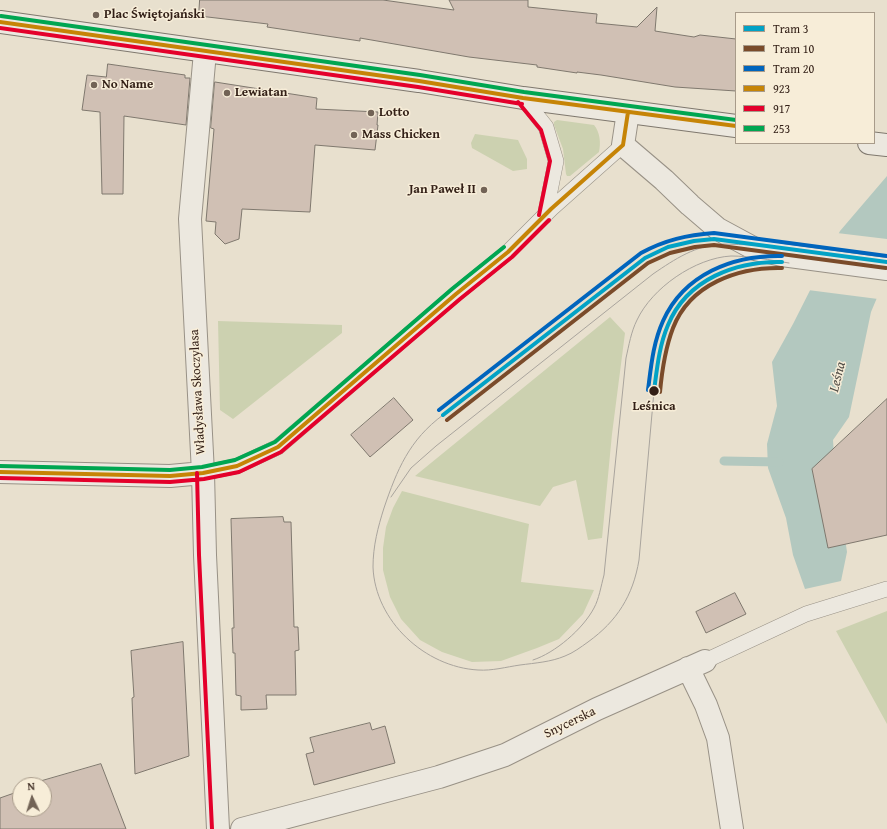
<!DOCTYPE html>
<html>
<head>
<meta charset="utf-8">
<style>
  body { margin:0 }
  #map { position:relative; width:887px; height:829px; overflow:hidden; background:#e8e0ce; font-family:"Gentium Book Plus",serif }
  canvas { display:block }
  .legend { position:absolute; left:735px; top:12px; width:140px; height:132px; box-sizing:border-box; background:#f7edd8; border:1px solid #a89b8a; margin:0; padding:5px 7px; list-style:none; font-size:12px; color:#321f16 }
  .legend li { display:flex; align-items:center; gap:8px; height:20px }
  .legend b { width:20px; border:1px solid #a89b8a }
  .north { position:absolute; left:12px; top:777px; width:40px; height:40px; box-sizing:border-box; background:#f7edd8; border:1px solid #a89b8a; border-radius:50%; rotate:356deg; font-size:11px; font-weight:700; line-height:16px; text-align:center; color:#321f16 }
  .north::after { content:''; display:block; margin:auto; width:14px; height:18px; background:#726356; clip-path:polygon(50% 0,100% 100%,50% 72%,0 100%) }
</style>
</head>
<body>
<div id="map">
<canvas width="887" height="829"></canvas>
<ul class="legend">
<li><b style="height:5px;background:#02a2c5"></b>Tram 3</li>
<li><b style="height:5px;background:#7a4b2a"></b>Tram 10</li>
<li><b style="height:5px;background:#0065bd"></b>Tram 20</li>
<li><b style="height:5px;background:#c68406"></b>923</li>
<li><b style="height:5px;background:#e4002b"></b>917</li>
<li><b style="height:5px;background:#00a651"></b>253</li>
</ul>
<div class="north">N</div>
</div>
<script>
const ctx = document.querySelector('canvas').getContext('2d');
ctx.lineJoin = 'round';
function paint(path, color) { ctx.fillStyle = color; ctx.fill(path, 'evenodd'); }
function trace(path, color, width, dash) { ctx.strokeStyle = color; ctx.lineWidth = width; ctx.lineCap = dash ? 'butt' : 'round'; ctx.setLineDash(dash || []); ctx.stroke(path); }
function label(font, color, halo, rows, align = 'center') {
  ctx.font = font + ' "Gentium Book Plus",serif'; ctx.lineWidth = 3; ctx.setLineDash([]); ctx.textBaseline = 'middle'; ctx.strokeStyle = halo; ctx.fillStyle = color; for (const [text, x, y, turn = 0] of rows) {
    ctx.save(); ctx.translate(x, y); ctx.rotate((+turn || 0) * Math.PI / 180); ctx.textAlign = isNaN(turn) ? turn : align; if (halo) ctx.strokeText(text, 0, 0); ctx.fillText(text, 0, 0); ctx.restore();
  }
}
paint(new Path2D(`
  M557,120l37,5c6,7 7,18 5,27l-29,24h-3l-1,-2 -3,-25 -9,-24v-3z
  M475,134l43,6 9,19v10l-14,2 -41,-23 -1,-5z
  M610,317l15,16 -13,101 -10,104 -14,2 -12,-60 -23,7 -13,19 -125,-30z
  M218,321l124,4v8l-109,86 -13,-9z
  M402,491l127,33 -8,58 73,8 -11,24 -24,25 -22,9 -36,13 -29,1 -30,-10 -22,-12 -19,-21 -11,-22 -7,-27v-22l3,-21 7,-19z
  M887,611v113l-51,-93z`), '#ccd1b0');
paint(new Path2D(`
  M887,176v98l-16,38 -22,105 -16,23 2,30 12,82 -6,29 -36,8 -12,-34 -7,-37 -18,-50 -1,-24 10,-38 -5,-44 21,-38 47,-93z`), '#b3c8bf');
paint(new Path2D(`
  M837,233l50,6v40l-9,20 -70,-9z`), '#e8e0ce');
trace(new Path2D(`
  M724,461l55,1`), '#b3c8bf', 9);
const building = new Path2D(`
  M200,0h183l71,10 -5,-10h79v7l69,7 -1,9 41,4 20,-20 -2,24 39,6 6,-2 36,4v52l-61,-4 -74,-12 -24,-3v1l-40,-6v-2l-68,-8 -109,-19v3l-93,-14 1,-3 -69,-8z
  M108,64l77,11v3h5l-4,47 -62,-9 -1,78h-21l-2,-82 -18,-2 5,-35 19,2z
  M215,82l102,16 -1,11 62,3 -1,13h1l-3,25 -60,-5 -5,67 -68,-3 -3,30 -14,5 -10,-10 1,-12 -10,-1 8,-92 -3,-1z
  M394,398l19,22 -43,37 -19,-22z
  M887,399v136l-59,13 -16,-79z
  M283,517l1,5h7l3,105h4l1,23 -4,1 1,44h-30l1,14 -26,1v-14l-5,-1 -1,-42h-2l-1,-25h2l-3,-109z
  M735,593l11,21 -40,19 -10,-21z
  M183,642l6,114 -54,18 -3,-76 2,-1 -3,-46z
  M370,723l2,7 13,-4 10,37 -81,22 -8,-31 8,-2 -4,-14z
  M101,764l25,65h-126v-31l20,-7v18h24v-24h-8l-1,-2z`);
paint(building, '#d0c0b4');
trace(building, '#7f786e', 1);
const lane = new Path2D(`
  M523,98l23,29 10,34 -11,55
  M203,473l34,-7 41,-19 178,-153 52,-42 43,-43 72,-64
  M705,661l101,-47 81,-25`);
const street = new Path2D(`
  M205,52l-15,167 13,254 2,82 13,274
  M628,112l-5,33 41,35 26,25 28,24 37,20 27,6 105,14
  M0,472l170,4 33,-3
  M688,668l18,37 12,33 14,91
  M242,829l197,-52 66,-22 92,-46 108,-48`);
const secondary = new Path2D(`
  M0,22l419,59 104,17 213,28
  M869,143l18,2`);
trace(lane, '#989186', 16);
trace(street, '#989186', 24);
trace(secondary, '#7f786e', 24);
trace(lane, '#ece8df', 15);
trace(street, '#ece8df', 22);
trace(secondary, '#ece8df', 22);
trace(new Path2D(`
  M443,415c-34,25 -46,55 -59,93 -6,19 -11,38 -11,59 2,54 52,100 105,103 14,1 28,-3 42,-5 15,-2 31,-3 45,-9 8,-3 16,-9 23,-14 29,-21 45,-46 51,-82l15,-169
  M391,497l20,-29 25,-22 217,-172c22,-15 43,-29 70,-30 10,0 21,1 31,1
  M533,660c22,-7 50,-31 61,-52 5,-9 7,-22 10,-33l22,-217c3,-13 5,-26 11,-38 15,-32 58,-62 94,-64 19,0 39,4 58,7`), '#a9a49d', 1);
trace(new Path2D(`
  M0,22l419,59 104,17 213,28
  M0,472l170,4 33,-3 34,-7 41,-19 178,-153 52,-42 43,-43 72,-64 5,-33`), '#c68406', 4);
trace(new Path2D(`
  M0,28l418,59 104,17
  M518,102l23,28 9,31 -11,54
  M197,473l2,82 13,274
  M0,478l170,4 34,-3 35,-7 42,-20 179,-153 52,-42 37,-37`), '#e4002b', 4);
trace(new Path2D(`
  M1,16l419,59 104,17 212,28
  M0,466l170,4 32,-3 33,-7 40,-18 177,-153 52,-42`), '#00a651', 4);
trace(new Path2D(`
  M654,391c3,-22 5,-45 14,-66 19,-46 68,-64 114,-63
  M443,415l202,-157 23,-11 26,-6 20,-2 173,23`), '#02a2c5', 4);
trace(new Path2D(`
  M660,392c2,-22 5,-43 13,-64 17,-44 65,-61 109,-60
  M447,420l201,-157 22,-10 25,-6 19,-2 172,23`), '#7a4b2a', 4);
trace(new Path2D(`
  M648,390c3,-23 5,-47 15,-69 21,-47 70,-66 119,-65
  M439,410l202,-157c24,-13 46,-18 73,-20l173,23`), '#0065bd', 4);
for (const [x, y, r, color] of [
  [96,15,4,"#726356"],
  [94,85,4,"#726356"],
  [227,93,4,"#726356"],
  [371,113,4,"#726356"],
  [354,135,4,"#726356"],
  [484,190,4,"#726356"],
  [654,391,5.5,"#321f16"]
]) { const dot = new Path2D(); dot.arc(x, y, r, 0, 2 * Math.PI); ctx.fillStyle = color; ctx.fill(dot); trace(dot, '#f7edd8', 1.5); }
label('bold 13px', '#321f16', '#f7edd8', [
  ["Plac Świętojański",104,15],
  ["No Name",102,85],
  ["Lewiatan",235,93],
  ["Lotto",379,113],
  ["Mass Chicken",362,135],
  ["Jan Paweł II",476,190,"right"]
], 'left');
label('13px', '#321f16', '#f7edd8', [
  ["Władysława Skoczylasa",198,392,-93],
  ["Snycerska",570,723,-26]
]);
label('bold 13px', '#321f16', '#f7edd8', [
  ["Leśnica",654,407]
]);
label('italic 14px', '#524e47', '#f7edd8', [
  ["Leśna",838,377,-76]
]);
</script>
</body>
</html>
